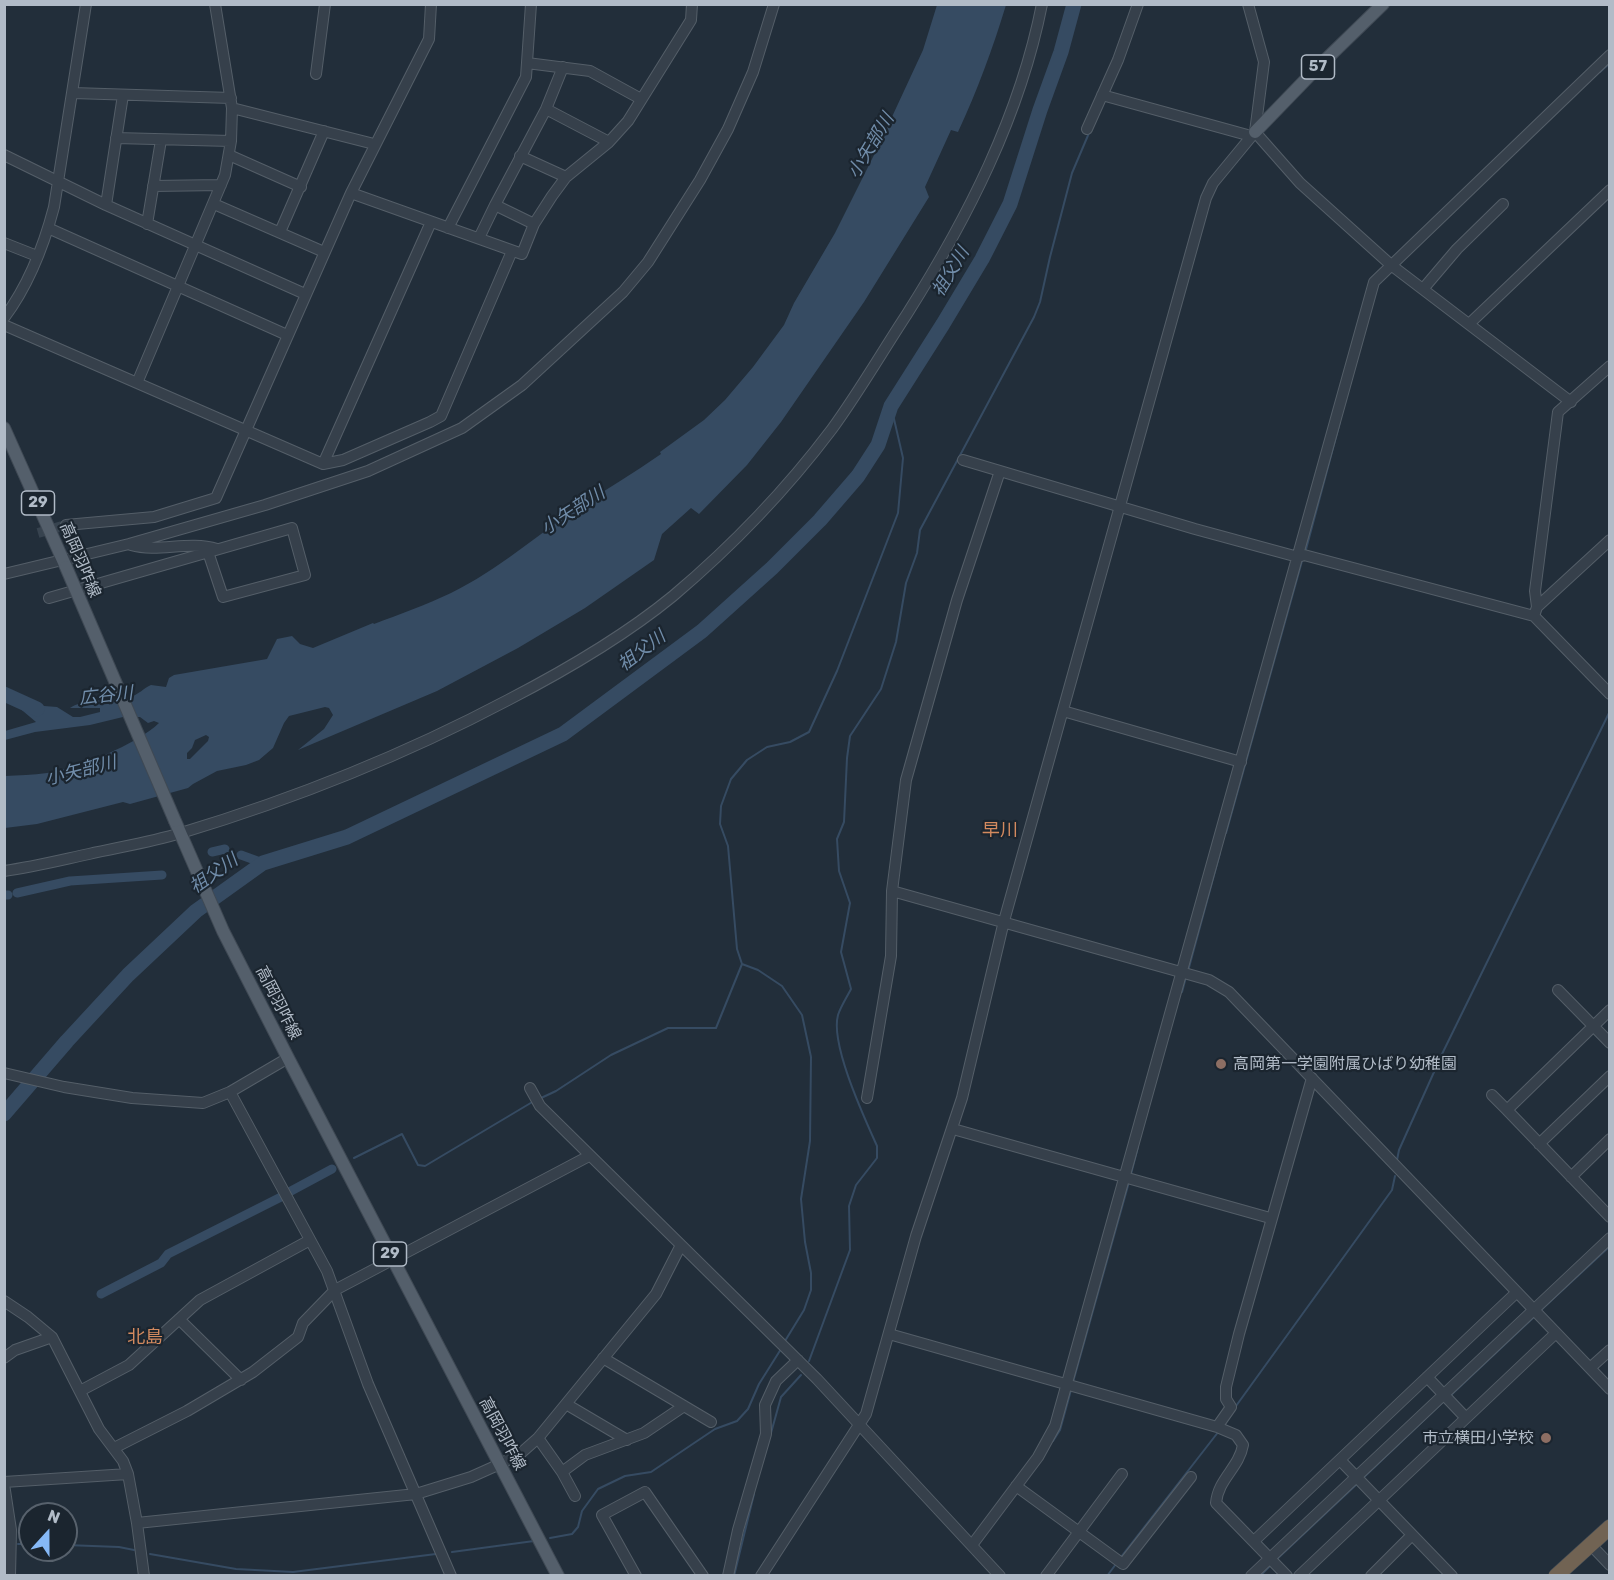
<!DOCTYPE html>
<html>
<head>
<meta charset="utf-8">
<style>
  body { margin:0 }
  #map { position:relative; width:1614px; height:1580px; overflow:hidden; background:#222e3a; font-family:Rubik,sans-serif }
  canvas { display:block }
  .frame { position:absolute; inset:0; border:6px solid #b1bbc7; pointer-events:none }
  .north { position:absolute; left:18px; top:1502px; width:60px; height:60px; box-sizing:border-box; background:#1b252f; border:2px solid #57616c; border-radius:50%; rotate:21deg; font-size:16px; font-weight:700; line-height:24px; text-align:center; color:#b1bbc7 }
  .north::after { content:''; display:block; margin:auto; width:21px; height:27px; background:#86b9f7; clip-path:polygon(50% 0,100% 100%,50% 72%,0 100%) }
</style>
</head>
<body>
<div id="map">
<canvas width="1614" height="1580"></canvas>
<div class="frame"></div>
<div class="north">N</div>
</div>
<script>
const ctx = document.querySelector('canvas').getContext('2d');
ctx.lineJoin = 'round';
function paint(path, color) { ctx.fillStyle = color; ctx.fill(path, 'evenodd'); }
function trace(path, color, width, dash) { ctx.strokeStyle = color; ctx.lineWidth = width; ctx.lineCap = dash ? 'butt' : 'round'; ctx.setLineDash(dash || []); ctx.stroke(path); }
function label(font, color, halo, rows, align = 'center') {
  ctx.font = font + ' Rubik,"Noto Sans JP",sans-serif'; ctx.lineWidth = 4.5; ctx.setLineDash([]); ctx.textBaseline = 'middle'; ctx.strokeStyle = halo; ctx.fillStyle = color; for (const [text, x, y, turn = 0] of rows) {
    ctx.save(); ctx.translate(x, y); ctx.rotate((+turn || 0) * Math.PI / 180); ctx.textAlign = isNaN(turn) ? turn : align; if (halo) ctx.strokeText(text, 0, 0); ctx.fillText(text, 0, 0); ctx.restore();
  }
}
paint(new Path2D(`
  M937,5h69c-13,43 -29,86 -48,127l-7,-2 -26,57 4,10 -65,105 -83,120 -34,43 -48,49 -8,-6 -29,26 -8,26 -69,48 -67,40 -81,43 -139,59 26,-21 9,-14 -4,-7 -4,-1 -36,9 -5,7 -11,25 -14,12 -13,5 -29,6 -24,13 -5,4 -58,16 -7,-2 -86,22 -32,4v-52c14,-1 28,-1 42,-3 31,-5 89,-28 112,-50l-5,-2 -6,2 -8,-6h-17l-33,8 -55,7 -30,8v-9l31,-9 -19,-16 5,-11 22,11 13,1 16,10h7l20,-5v-4h-30c12,-9 44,-8 60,-11 8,-2 14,-9 21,-12l15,2 3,-9 5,-3 93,-16 10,-20 15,-3 8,8 13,4 60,-25 1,1c26,-10 52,-19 77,-31 47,-23 86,-58 129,-87 27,-17 54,-33 81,-52l-1,-2 44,-32 21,-20 28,-33 31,-42 10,-22 41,-70 43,-86 45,-97zM206,735l3,2 -1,4 -18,18h-3v-6l5,-5 3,-8z`), '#364b62');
trace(new Path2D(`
  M1600,72l10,-9
  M1305,553l35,-131
  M1226,833l76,-272
  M742,964l16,6 24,16 20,29 9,42 -1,84 -9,58 4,43 6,31v17l-7,20 -19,31
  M1188,971l32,-118
  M1182,992l4,-15
  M539,1099l17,-8 55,-36 57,-27h48l26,-64 -5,-15 -9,-103 -8,-22 1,-18 10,-27 16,-19 20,-13 23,-5 19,-10 28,-61 61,-158 5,-55 -12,-52
  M354,1158l48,-24 16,31 7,1 109,-65
  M1397,1160l2,-10 44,-98 167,-341
  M1131,1174l7,-27
  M1541,1310l69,-64
  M809,1361l41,-111 -1,-44 7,-21 21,-27v-12c-13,-29 -47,-102 -39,-131 3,-9 9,-18 13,-26l-10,-37 9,-49 -11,-32 -2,-32 7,-17 3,-64 3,-22 31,-47 15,-47 10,-59 11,-30 3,-23 114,-213 6,-15 10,-45 22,-84 17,-40
  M1073,1382l56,-200
  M1450,1396l85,-80
  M1236,1406l156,-216 3,-14
  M771,1433l10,-36 20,-22
  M1053,1441l7,-11 11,-40
  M1362,1479l83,-79
  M550,1538l22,-4 6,-7 4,-16 16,-22 27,-13 26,-4 64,-43 22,-8 11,-12 11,-25 22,-35
  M18,1544h12
  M66,1545l53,2 15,3
  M452,1552l82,-11
  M150,1554l86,15 57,3 143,-18
  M1121,1557l98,-126
  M1277,1559l81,-76
  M734,1576l20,-82
  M1107,1576l9,-12
  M1260,1576l11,-11`), '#364b62', 2);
trace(new Path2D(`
  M212,852l13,-3
  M241,855l22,8
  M17,893l53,-12 92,-6
  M4,895h4
  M291,1191l41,-22
  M101,1294l60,-31 7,-9 113,-57`), '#364b62', 9);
trace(new Path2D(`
  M4,694l33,15
  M4,1114l63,-73 61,-66 68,-64 67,-48 84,-26 216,-103 139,-103 70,-63 48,-48 38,-44 20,-31 13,-39 52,-82 39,-65 28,-55 30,-94 21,-58 13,-48`), '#364b62', 15);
trace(new Path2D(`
  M38,533l28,-8`), '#37434f', 10, [10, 5]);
const minor = new Path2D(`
  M527,63l63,8 51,28
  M316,74l9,-70
  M73,93l158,5
  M1102,95l149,41
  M232,108l142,36
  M546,109l63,33
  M1087,129l31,-69 20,-56
  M1255,132l45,51 91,82 180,137
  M116,138l115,3
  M4,155l102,50 199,89
  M229,155l72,32
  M520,156l46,21
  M153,186l68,-1
  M351,193l171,61 12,-30 18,-28 14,-19 43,-35 19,-21 63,-101 1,-16
  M214,204l110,48
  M106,205l17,-110
  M495,205l51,-96 17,-42
  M147,224l14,-84
  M48,228l239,107
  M448,228l78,-151 5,-73
  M280,232l44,-101
  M479,238l16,-33 39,19
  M4,243l33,13
  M1423,289l34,-40 46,-45
  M4,318c24,-32 40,-73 50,-111l32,-203
  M1469,324l141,-134
  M4,325l319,139 20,-4 87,-38 11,-6 71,-165
  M137,383l88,-208 6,-34 1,-33 -17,-104
  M963,460l232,69 103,28 6,-2 230,61 76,78
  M323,464l108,-242
  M66,525l88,-8 62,-19 135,-305 78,-154 2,-35
  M131,545c28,8 57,-5 86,4
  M4,574l125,-30 136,-39 103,-34 94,-43 60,-43 101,-93 25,-30 52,-82 28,-51 25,-57 21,-68
  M49,598l243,-70 13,47 -82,22 -15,-45
  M1537,607l73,-67
  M1534,616l3,-9 -2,-16 23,-179 52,-46
  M1063,711l178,51
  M4,871c29,-4 57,-11 85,-17 31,-7 62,-12 92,-21 113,-34 223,-78 327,-133 58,-30 115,-63 165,-104 58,-49 113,-106 159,-167 27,-37 50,-77 75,-115 60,-95 113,-198 135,-310
  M892,891l317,89 20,12 381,397
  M1558,990l52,53
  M1610,1010l-103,100 103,107
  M4,1073l60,14 68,11 71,5 27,-11 58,-34
  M530,1088l10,18 277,273 183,197
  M230,1092l97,179 41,113 83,192
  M1492,1095l15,15
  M867,1098l24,-142 1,-65 14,-111 51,-180 43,-129
  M953,1129l317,89
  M1539,1144l71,-68
  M1571,1177l39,-38
  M4,1301l24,16 24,20 47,92 24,32 5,13 9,49 7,53
  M179,1319l62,61
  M889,1334l328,93 19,8 7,10c-4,23 -25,34 -27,58l71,73
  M4,1358l11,-8 37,-13
  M603,1358l108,64
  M1590,1368l20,-18
  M1427,1377l39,41
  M80,1391l49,-26 71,-65 110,-60
  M566,1404l61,36
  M1217,1427l14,-20 -5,-8v-12l13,-53 73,-256
  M538,1438l24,34 13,24
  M114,1448l73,-37 66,-39 45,-35 5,-14 32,-33 254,-134
  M1340,1460l112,116
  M562,1472l23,-17 59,-22 40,-27
  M4,1482l124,-8
  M4,1484l7,46 -1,46
  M1016,1486l107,78 68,-87
  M137,1523l279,-29 55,-17 29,-13 21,-11 17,-15 118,-144 25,-49
  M1255,1540l262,-248
  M972,1545l66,-88 17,-31 319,-1144 236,-227
  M1591,1545l19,20
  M636,1576l-34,-61 43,-23 58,84
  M728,1576l10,-46 28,-96 -1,-29 11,-24 22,-21
  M761,1576l105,-162 50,-178 46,-138 42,-177 202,-723 7,-15 42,-51 9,-70 -16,-58
  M1046,1576l76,-102
  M1251,1576l359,-338
  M1299,1576l257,-243
  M1371,1576l41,-41`);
const major = new Path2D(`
  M1255,132l59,-61 69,-67
  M4,428l62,139
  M175,821l48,110 65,127 270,518`);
const highway = new Path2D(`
  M1556,1576l54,-49`);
trace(minor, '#545e68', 12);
trace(major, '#3f4954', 14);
trace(highway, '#414b55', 16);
trace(minor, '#36404b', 10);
trace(major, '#545f6b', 12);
trace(highway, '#716353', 15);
const majorBridge = new Path2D(`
  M66,567l109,254`);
trace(majorBridge, '#3f4954', 14, []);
trace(majorBridge, '#545f6b', 12);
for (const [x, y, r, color] of [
  [1221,1064,6,"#8d6e63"],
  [1546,1438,6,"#8d6e63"]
]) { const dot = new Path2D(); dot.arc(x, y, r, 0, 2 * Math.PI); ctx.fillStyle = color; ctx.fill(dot); trace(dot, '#1b252f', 2); }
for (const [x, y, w] of [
  [1318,67,33],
  [38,503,33],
  [390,1254,33]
]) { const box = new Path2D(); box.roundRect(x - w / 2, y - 12, w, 24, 4.5); ctx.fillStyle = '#1b252f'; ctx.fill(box); trace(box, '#b1bbc7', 1.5); }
label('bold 15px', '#b1bbc7', null, [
  ["57",1318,67],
  ["29",38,503],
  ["29",390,1254]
]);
label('16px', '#b1bbc7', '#1b252f', [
  ["高岡羽咋線",80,560,67],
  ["高岡羽咋線",278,1003,63],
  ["高岡羽咋線",502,1434,62]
]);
label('16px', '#b1bbc7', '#1b252f', [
  ["高岡第一学園附属ひばり幼稚園",1233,1064],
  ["市立横田小学校",1534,1438,"right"]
], 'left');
label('italic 18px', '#718daa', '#1b252f', [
  ["小矢部川",871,146,-59],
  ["祖父川",951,272,-59],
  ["小矢部川",573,511,-33],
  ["祖父川",642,651,-37],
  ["広谷川",106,696,-6],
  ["小矢部川",81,771,-14],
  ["祖父川",214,874,-35]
]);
label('18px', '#d38a5f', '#1b252f', [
  ["早川",1000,831],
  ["北島",145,1338]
]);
</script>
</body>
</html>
